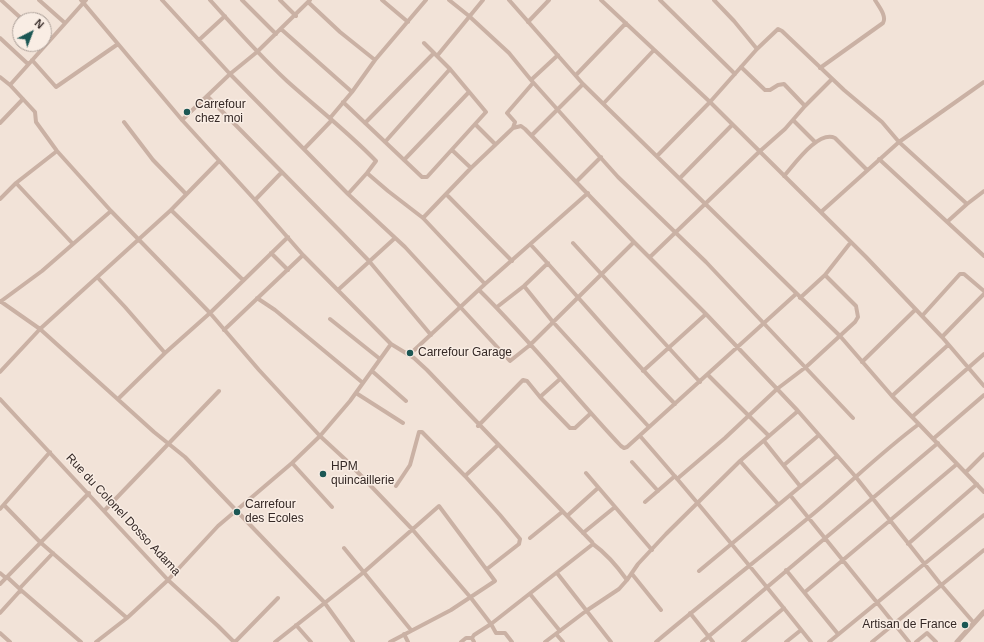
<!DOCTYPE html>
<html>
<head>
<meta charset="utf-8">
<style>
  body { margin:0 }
  #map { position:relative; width:984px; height:642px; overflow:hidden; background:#f2e3d8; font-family:Helvetica,sans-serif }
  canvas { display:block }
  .north { position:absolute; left:12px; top:12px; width:40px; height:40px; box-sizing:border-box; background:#f9ede4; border:1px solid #ab9f98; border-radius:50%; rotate:42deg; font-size:11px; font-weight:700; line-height:16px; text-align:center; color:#352926 }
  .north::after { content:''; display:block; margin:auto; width:14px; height:18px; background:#1b5754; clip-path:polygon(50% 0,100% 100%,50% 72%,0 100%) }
</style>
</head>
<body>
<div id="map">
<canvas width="984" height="642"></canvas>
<div class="north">N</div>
</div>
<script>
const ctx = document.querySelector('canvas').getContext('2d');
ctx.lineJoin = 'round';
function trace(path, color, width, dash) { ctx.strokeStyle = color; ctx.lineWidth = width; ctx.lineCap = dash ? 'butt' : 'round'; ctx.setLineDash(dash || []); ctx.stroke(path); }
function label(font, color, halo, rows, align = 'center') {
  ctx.font = font + ' Helvetica,sans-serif'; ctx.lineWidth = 3; ctx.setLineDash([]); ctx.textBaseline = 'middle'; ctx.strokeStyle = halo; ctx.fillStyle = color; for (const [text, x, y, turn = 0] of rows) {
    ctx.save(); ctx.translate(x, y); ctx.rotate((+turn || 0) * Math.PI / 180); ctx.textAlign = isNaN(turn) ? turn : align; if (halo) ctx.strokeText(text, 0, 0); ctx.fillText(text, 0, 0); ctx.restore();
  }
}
trace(new Path2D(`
  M1,0l22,20
  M39,0l26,23
  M81,0l101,120 73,80 48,55 88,89 23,14 13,12 165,172 1,2c14,10 24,22 34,36
  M162,0l68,74 118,120 57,53 105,114 20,-16 104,-103
  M210,0c25,28 50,56 77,81 30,27 61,51 89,80l-9,12 -19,21
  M242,0l34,34
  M280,0l16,16
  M382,0l26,22
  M449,0l20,16 40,37 22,27 87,97 88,85 147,156
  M509,0l74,84 257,252 52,60 92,96
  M601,0l109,102 156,155 76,80 42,49
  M660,0l75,74
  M714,0l20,21 23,28
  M308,2l32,30 35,28
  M528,22l21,-22
  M281,29l71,63
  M0,38l28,26
  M199,40l26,-24
  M437,56l46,-56
  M32,60l24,27 62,-43
  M741,67l24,23h5l8,-5 6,-1 21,22
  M820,68l63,-45c4,-7 -4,-16 -8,-23
  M576,75l50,-52
  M0,77l10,8 25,27 1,10 21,29 54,60 99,102 49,57 61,66 27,25 65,68 59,69 20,26 5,9h9l7,9
  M531,80l27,-25
  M10,85l76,-85
  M207,96l133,135 29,30 62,74
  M343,102l79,75h5l59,-65 -36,-43 -26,-26
  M604,103l50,-53
  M330,118l22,-26 23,-32 51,-60
  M182,120l48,-46 27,-22 53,-52
  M793,120l22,22
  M124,122l29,38 33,34
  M0,123l23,-24
  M365,123l69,-70
  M476,125l19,19
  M513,128l2,-6 -8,-9 26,-30
  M532,135l51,-51
  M385,142l65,-73
  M304,149l28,-29
  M452,150l19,18
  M657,156l53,-54 47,-53 21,-20 4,2 62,59 38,32 17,20 68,62
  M879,159l105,97
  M404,160l65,-68
  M367,173l21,18 35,27 62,66
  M784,176c10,-11 34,-46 51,-38l32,32
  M680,178l52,-53
  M577,181l24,-24
  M16,183l57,61
  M446,194l66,67
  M0,199l16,-16 41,-32
  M255,200l27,-28
  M171,210l72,70
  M821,212l78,-70 85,-60
  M423,218l48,-50 42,-40 8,-2 4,3 109,113 72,72 92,97 57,65 87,110 32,37
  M947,222l20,-18 17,-13
  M573,243l127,139
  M531,245c48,52 94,108 144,159
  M271,253l17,17
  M650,257l109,-105 26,-23 20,-23 27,-27
  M98,278l27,29 40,46
  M524,286l29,36 96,105
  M338,290l57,-52
  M479,290c50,49 94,105 142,156l3,2 3,-1 169,-153
  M257,298l18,12 88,73
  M800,298l25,-23 26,-33
  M0,301l40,28 114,103 31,25 139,145 29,40
  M0,302l42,-31 69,-60
  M497,307l27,-21 24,-23
  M922,316l38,-42h4l20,17
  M330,319l50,40
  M224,330l79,-75
  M942,337l42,-43
  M409,355l76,-71 103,-91
  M862,362l53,-52
  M372,371l34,30
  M643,371l63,-57
  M0,372l40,-43 131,-119 48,-49
  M708,375l61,61
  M356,393l47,30
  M892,396l56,-51
  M540,397l20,-18
  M0,399l168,181 50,46 16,16
  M118,399l47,-46 45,-40 78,-76
  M912,417l72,-63
  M478,426l45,-46 4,1 13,16 30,31h5l15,-14
  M640,436c59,67 115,136 171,206
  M933,439l51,-44
  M764,441l36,45
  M740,461l38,43
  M632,462l26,29
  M292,463l40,44
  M784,465l35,-30
  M966,472l18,-18
  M586,473l66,77
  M465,476l33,-31
  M677,479l48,-41 52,-49 29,-22 49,-45 3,-5 -2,-11 -31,-31
  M396,486l14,-21 9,-33h3l43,44 35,39 20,24 -1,5 -32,25
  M790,495l119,147
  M645,502l30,-26
  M4,505l36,37 87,76
  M0,509l50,-57
  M104,511l115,-120
  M567,516l31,-28
  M583,533l32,-26
  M530,538l32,-26
  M908,544l69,-60
  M344,548l67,82
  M786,570l52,64
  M699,571l138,-115
  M0,573l6,5
  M557,573l54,69
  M632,574l29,36
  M7,577l14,13
  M0,584l89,-91
  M20,588l33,-35
  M805,592l152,-128
  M530,594l30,37
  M0,613l19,-21 3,-1 59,51
  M690,613l23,29
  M296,625l15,17
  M0,633l10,9
  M404,634l4,8
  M556,634l7,8
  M96,642l31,-24 41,-38 50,-54 74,-63 28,-27 30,-35 41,-57
  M235,642l43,-44
  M275,642l89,-70 75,-66 56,75 -44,29 -61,32
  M461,642l5,-4h6
  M474,642l-2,-4 2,-3 17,-11 102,-80
  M545,642l41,-31 33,-22 8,-9 11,-16 28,-30 74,-73 58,-50
  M656,642c50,-42 101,-82 151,-123 38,-31 73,-66 112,-95
  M702,642l236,-199
  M743,642l41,-34
  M786,642l15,-12
  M829,642l155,-127
  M872,642l112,-92
  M916,642l11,-9 9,9`), '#cab1a4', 4);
trace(new Path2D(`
  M957,642l27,-30`), '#cab1a4', 5);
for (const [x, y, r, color] of [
  [187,112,4,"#1b5754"],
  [410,353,4,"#1b5754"],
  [323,474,4,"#1b5754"],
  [237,512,4,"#1b5754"],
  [965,625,4,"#1b5754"]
]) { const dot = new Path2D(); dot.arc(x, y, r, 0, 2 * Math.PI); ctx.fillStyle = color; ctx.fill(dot); trace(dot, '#f9ede4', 1.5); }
label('12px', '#352926', '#f9ede4', [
  ["Carrefour",195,105],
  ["chez moi",195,119],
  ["Carrefour Garage",418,353],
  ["HPM",331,467],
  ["quincaillerie",331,481],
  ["Carrefour",245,505],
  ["des Ecoles",245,519],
  ["Artisan de France",957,625,"right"]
], 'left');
label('12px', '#352926', '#f9ede4', [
  ["Rue du Colonel Dosso Adama",123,515,47]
]);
</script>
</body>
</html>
